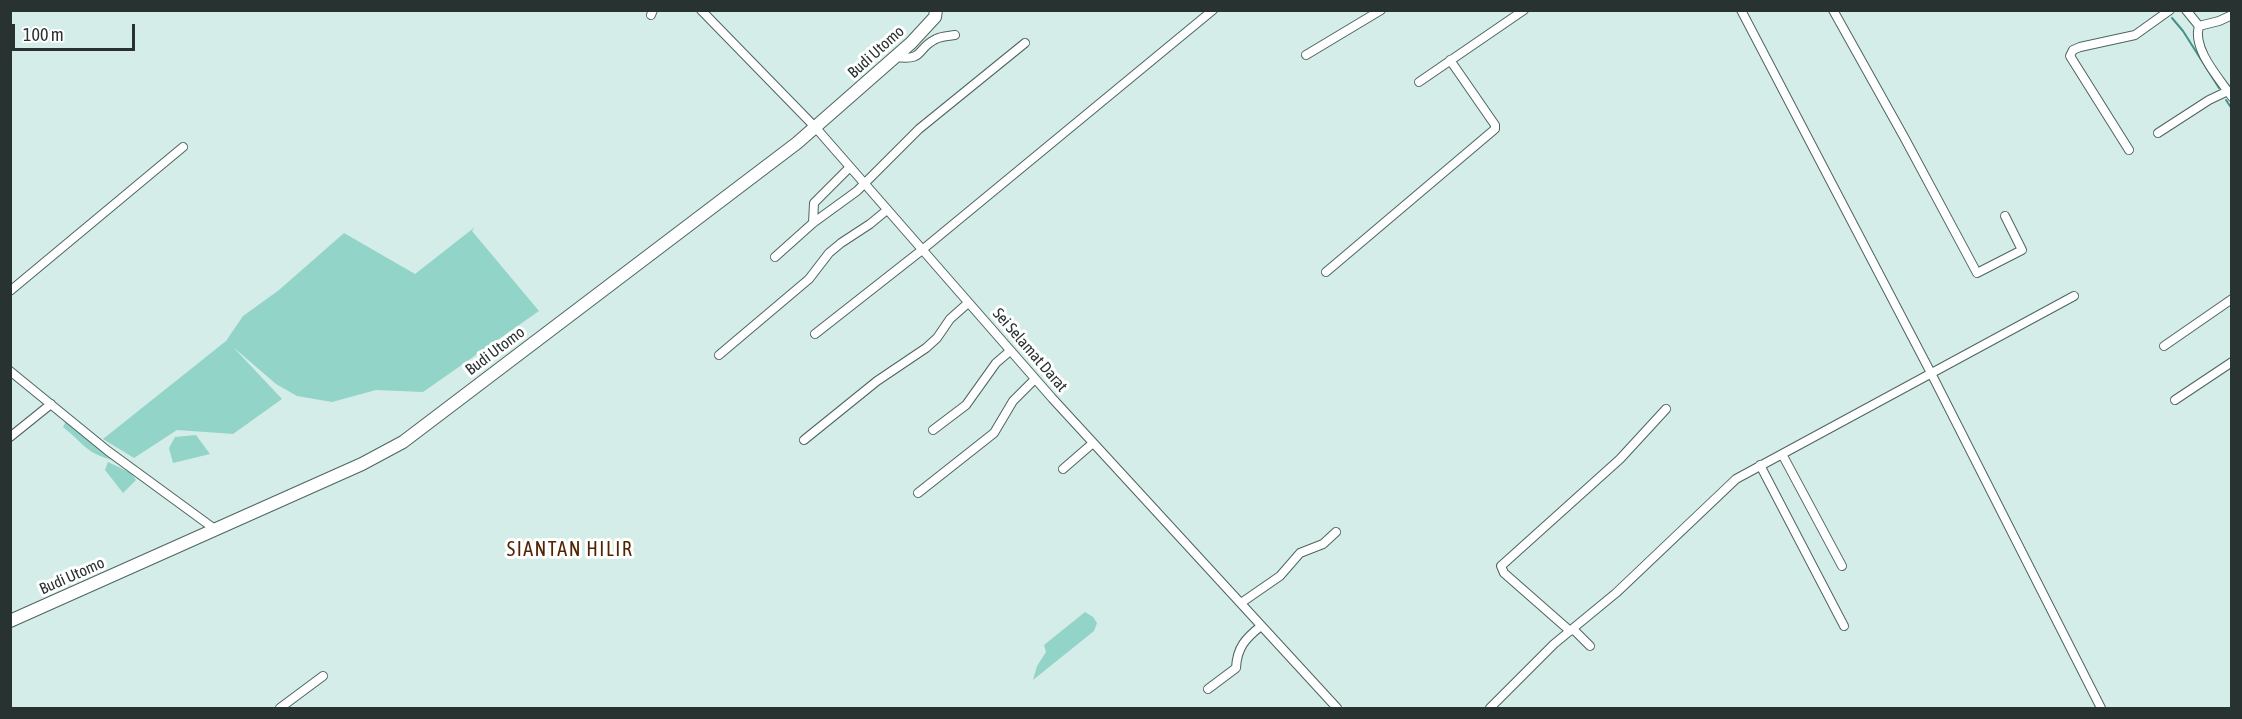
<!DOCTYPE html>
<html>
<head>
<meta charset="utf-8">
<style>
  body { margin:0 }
  #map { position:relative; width:2242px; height:719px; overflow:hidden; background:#d4ede8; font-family:"Asap Condensed",sans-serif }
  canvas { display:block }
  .frame { position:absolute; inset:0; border:12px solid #283230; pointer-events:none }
  .scale { position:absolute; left:12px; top:24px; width:123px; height:27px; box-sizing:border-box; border:3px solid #283230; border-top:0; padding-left:8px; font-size:18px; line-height:21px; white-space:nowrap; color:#283230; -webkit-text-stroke:4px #fff; paint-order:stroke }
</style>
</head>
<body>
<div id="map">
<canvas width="2242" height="719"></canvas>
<div class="frame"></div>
<div class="scale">100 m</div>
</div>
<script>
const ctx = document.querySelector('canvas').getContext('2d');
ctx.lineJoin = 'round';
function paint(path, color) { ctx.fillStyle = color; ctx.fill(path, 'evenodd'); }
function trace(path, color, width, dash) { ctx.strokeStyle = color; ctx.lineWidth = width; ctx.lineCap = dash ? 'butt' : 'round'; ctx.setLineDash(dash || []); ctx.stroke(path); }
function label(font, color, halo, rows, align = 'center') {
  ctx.font = font + ' "Asap Condensed",sans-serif'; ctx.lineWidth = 6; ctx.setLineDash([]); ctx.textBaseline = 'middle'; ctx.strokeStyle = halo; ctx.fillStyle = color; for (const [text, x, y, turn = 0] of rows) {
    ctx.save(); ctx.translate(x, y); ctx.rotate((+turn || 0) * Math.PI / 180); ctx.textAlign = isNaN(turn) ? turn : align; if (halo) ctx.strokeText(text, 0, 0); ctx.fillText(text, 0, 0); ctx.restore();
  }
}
paint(new Path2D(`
  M475,227l-3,4 67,80 -116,81 -47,-2 -44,12 -35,-6 -21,-12 -43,-37 49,52 -49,35 -56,-4 -43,28 -31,-19 123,-98 17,-25 36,-26 65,-57 71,41z
  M66,421l47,39c-26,-6 -30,-17 -50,-33z
  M196,435l14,19 -37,9 -4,-15 6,-11z
  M108,462l23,11 5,7 -13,13 -18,-23z
  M1085,612l8,5 4,6 -3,8 -61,49 4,-14 9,-14 -2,-7z`), '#93d4c9');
trace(new Path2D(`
  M2172,18l11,13 36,57
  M2226,100l6,9`), '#459187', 2);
const street = new Path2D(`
  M701,10l115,118 236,270 285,310
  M1741,10l190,363 170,335
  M1833,10l71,127 73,136 45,-23 -17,-34
  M2186,10l13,16 20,-5 13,-6
  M651,15l2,-5
  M2199,26c-7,23 20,52 33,71
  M1306,55l75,-45
  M895,57c31,4 20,-8 41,-18 5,-3 13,-3 19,-4
  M1419,82l105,-72
  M2158,133l51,-33 19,-9
  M2129,150l-59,-94 3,-6 7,-3 55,-12 35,-25
  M813,223l1,-20 36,-36
  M775,257l38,-34 44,-32 62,-62 106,-86
  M1326,272l169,-143v-4l-45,-65
  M10,291l173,-144
  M815,334l107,-84 291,-240
  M2164,346l68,-47
  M719,355l90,-76 20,-26 12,-10 29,-19 17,-14
  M10,371l98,80 108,79
  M2175,400l57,-38
  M933,430l33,-25 30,-42 14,-12
  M10,437l41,-33
  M804,440l73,-59 49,-33 11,-10 13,-19 18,-16
  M1782,454l60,112
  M1760,465l84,161
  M1063,469l30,-26
  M918,493l76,-60 19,-32 22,-22
  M1241,603l39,-27 20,-23 23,-9 13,-12
  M1573,629l17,17
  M1570,631l-66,-58 -3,-7 119,-107 46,-50
  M1208,689l28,-21c1,-21 10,-30 25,-42
  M280,708l43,-32
  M1490,708l64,-64 62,-51 120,-114 338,-183`);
const secondary = new Path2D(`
  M10,621l352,-157 41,-22 394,-299 114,-100 24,-26 1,-7`);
trace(street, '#4e6460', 10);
trace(secondary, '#4e6460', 14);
trace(street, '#fff', 8);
trace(secondary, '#fff', 12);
label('16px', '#283230', '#fff', [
  ["Budi Utomo",876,52,-42],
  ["Sei Selamat Darat",1030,350,49],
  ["Budi Utomo",495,351,-37],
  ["Budi Utomo",72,576,-24]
]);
ctx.letterSpacing = '1.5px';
label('20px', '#512403', '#fff', [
  ["SIANTAN HILIR",570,550]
]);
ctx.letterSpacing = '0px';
</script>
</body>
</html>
